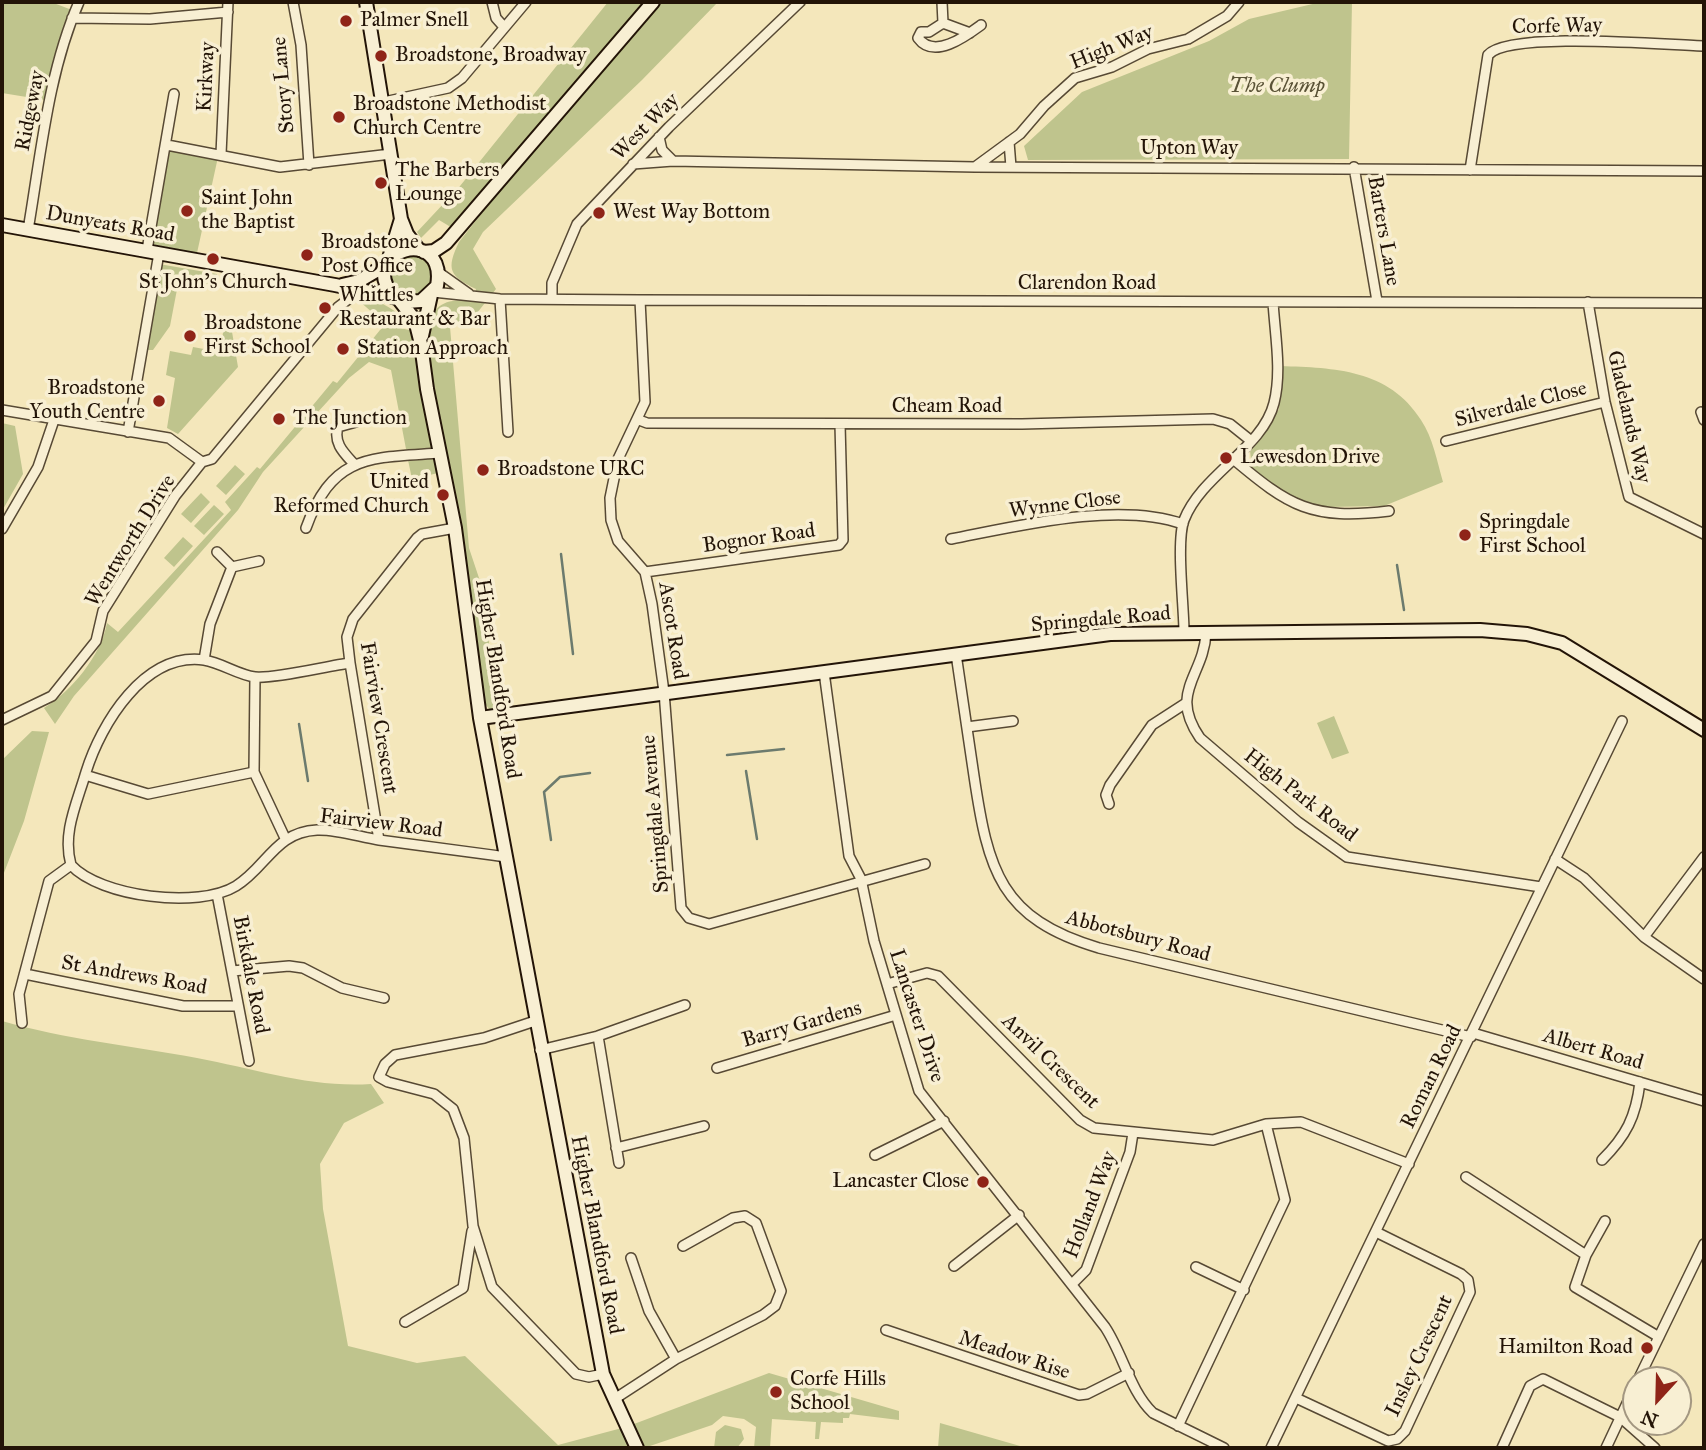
<!DOCTYPE html>
<html>
<head>
<meta charset="utf-8">
<style>
  body { margin:0 }
  #map { position:relative; width:1706px; height:1450px; overflow:hidden; background:#f4e7bb; font-family:"IM FELL Great Primer",serif }
  canvas { display:block }
  .frame { position:absolute; inset:0; border:4px solid #231407; pointer-events:none }
  .north { position:absolute; left:1622px; top:1366px; width:70px; height:70px; box-sizing:border-box; background:#f8efd3; border:2px solid #a39781; border-radius:50%; rotate:202deg; font-size:19px; font-weight:700; line-height:28px; text-align:center; color:#231407 }
  .north::after { content:''; display:block; margin:auto; width:24px; height:32px; background:#8f2418; clip-path:polygon(50% 0,100% 100%,50% 72%,0 100%) }
</style>
</head>
<body>
<div id="map">
<canvas width="1706" height="1450"></canvas>
<div class="frame"></div>
<div class="north">N</div>
</div>
<script>
const ctx = document.querySelector('canvas').getContext('2d');
ctx.lineJoin = 'round';
function paint(path, color) { ctx.fillStyle = color; ctx.fill(path, 'evenodd'); }
function trace(path, color, width, dash) { ctx.strokeStyle = color; ctx.lineWidth = width; ctx.lineCap = dash ? 'butt' : 'round'; ctx.setLineDash(dash || []); ctx.stroke(path); }
function label(font, color, halo, rows, align = 'center') {
  ctx.font = font + ' "IM FELL Great Primer",serif'; ctx.lineWidth = 7; ctx.setLineDash([]); ctx.textBaseline = 'middle'; ctx.strokeStyle = halo; ctx.fillStyle = color; for (const [text, x, y, turn = 0] of rows) {
    ctx.save(); ctx.translate(x, y); ctx.rotate((+turn || 0) * Math.PI / 180); ctx.textAlign = isNaN(turn) ? turn : align; if (halo) ctx.strokeText(text, 0, 0); ctx.fillText(text, 0, 0); ctx.restore();
  }
}
paint(new Path2D(`
  M2,2h49l21,8 -16,42 -11,48 -43,-7z
  M608,2h37l-191,227 -15,-9 -18,18 -4,-6 43,-46z
  M662,2h56l-76,78 -159,152 -10,17 23,40 -19,24 -27,14 19,221 14,42 12,105 7,13 -12,2 -8,-10 -35,-229 -35,8 -4,-19 10,-1 1,-10h-13l-15,-79 -22,-8 -20,16 -86,94 -25,38 -164,186 -19,28 -11,-16c28,-17 57,-53 63,-85l11,9 113,-122 -6,-8 32,-35 3,2 73,-88 4,2 43,-53 7,-5 22,5 16,-5c15,-25 20,-24 49,-26l2,-10c-27,-13 -30,-20 -17,-47l80,-101z
  M1321,2h31l-3,157 -321,1 -4,-14 58,-54 127,-51 40,-22z
  M174,149l44,8 -21,96 -46,-9 18,-91z
  M390 276a21 21 0 1 1 42 0a21 21 0 1 1-42 0Z
  M159,264l58,10 -2,11 -36,-6 -9,47 -17,24h-8z
  M366,298c16,4 31,12 41,25l-25,-2 -24,-21z
  M225,320h5l8,47 -60,67 -11,-6 8,-50 -9,-3 4,-24 21,4 2,-8 27,5z
  M1281,366c53,2 108,3 140,54 12,18 16,41 22,62l-59,24 -57,1 -30,-6 -45,-31 -2,-20 29,-41z
  M2,423l13,3 8,48 -21,37z
  M235,465l10,9 -19,21 -10,-9z
  M201,493l9,9 -19,21 -10,-9z
  M214,505l10,9 -20,21 -10,-9z
  M183,537l10,9 -19,21 -10,-9z
  M1334,716l15,37 -17,6 -15,-36z
  M32,731l17,1 -25,89 -22,57v-118z
  M2,1021c62,18 131,25 195,37 59,11 114,30 174,26l13,19 -40,20 -24,41 3,45 25,137 69,17 48,-7 93,89 64,-17 6,20h-626z
  M769,1373l130,38v9l-49,-6 -1,4h-6v5l-22,-1 -2,17h-4l1,-17 -44,-3 -2,29h-16l2,-21 -12,-8 -21,-3 -11,9 -68,23 -10,-24z
  M940,1423l87,25h-89z
  M725,1425l16,4 3,10 -7,9h-23l2,-16z`), '#bfc48d');
trace(new Path2D(`
  M561,554l12,100
  M1397,565l7,45
  M299,724l9,57
  M727,755l57,-6
  M746,771l11,68
  M551,840l-7,-48 16,-15 30,-4`), '#6c7b6e', 2.5);
const street = new Path2D(`
  M293,2l8,43 8,120
  M492,2l4,16 8,9
  M942,2l1,21 -14,9h-8l-3,6c16,22 48,-2 63,-13
  M72,18l78,1 78,-7
  M943,23l27,10
  M384,102l64,-14 14,-10 64,-76
  M659,137l3,13 11,11
  M1009,142l2,25
  M167,145l113,22 111,-13
  M221,154l7,-152
  M633,164l40,-3 302,6 729,4
  M975,167l45,-33 24,-28 31,-28 37,-11 36,-18 40,-10 39,-23 12,-14
  M1354,167l23,134
  M1470,170l18,-115c21,-24 178,-10 216,-9
  M28,230c13,-76 20,-157 51,-228
  M147,250l27,-156
  M438,272l31,22
  M433,292l67,7 140,1 1064,3
  M552,298v-15l25,-59 92,-97 131,-125
  M500,299l8,133
  M640,300l5,102 -27,57 -8,39 1,22 7,21 27,31 7,32 12,88 17,216 8,10 20,6 216,-60
  M1588,302l17,100 24,95 75,37
  M2,410l167,28 33,24
  M1701,412l3,8
  M639,420l8,3 375,1 191,-5 17,5 20,16
  M128,432l31,-179
  M1446,441l159,-39
  M1232,458c58,49 79,62 157,53
  M202,462l10,-3 126,-152 12,-9 14,-6
  M354,464c-10,-11 -21,-21 -16,-37l18,-5
  M306,528c27,-75 65,-70 134,-75
  M2,529l36,-62 16,-47
  M951,539c67,-13 167,-38 232,-15
  M232,567l27,-6
  M645,572l194,-27 4,-5 -3,-116
  M1184,632c0,-25 -8,-91 0,-112 18,-46 79,-72 90,-117 8,-32 1,-68 -1,-101
  M1206,633c-2,43 -38,59 -6,105l98,84 49,35 194,30
  M956,654c6,41 12,81 18,122 14,94 26,143 125,172l372,89
  M204,660l6,-36 22,-57 -15,-15
  M824,672l25,184 12,23 13,62 45,150 186,236c18,27 25,64 48,86l71,35
  M255,677l-1,95 31,66
  M2,720l50,-24 44,-55 7,-30 72,-115 27,-34
  M967,727l46,-6
  M85,775l63,19 106,-22
  M1109,804l-3,-9 4,-10 42,-60 34,-22
  M379,840l-29,-177 -3,-26 6,-18 64,-81 5,-4 33,-6
  M1555,859l29,19 60,59 60,42
  M71,865c29,32 128,44 165,21 31,-19 39,-54 81,-56 19,-1 43,7 62,10 43,6 85,11 127,17
  M217,894l32,167
  M1644,937l60,-80
  M232,971l57,-5 14,2 39,20 42,10
  M25,974l158,32h55
  M887,984l40,-11 11,3 142,144 14,8 119,12 53,-16 35,-2 108,42
  M535,1021l-51,17 -89,17 -10,9 -6,13 9,5 46,12 19,15 11,29 9,88 19,61 84,87 13,3 14,-3
  M22,1023l-3,-29 30,-113 22,-16c-9,-32 6,-62 15,-93 15,-48 58,-120 118,-112 18,3 34,15 51,17 20,2 72,-11 95,-14
  M1473,1033l231,68
  M598,1036l21,127
  M540,1050l58,-14 87,-31
  M717,1068l179,-53
  M616,1148l88,-22
  M875,1155l69,-34
  M1602,1160c24,-24 34,-43 38,-78
  M1466,1177l120,78 -11,32 84,50
  M1586,1255l19,-34
  M631,1258l18,53 27,48
  M954,1266l65,-51
  M1196,1267l48,23
  M1072,1284l14,-14 44,-118 3,-19
  M405,1322l58,-34 9,-57
  M886,1330l193,65 8,-1 42,-21
  M1638,1380l66,-136
  M616,1398l60,-39 87,-44 12,-9 6,-15 -25,-68 -11,-7 -12,2 -50,28
  M1296,1398l92,43 9,-2 8,-8 65,-139 -2,-12 -7,-6 -85,-42
  M1178,1426l107,-226 -19,-76
  M1271,1448l351,-727
  M1502,1448l28,-62 13,-7 77,38 35,31
  M1606,1448l30,-64`);
const secondary = new Path2D(`
  M366,2l35,217 6,15 12,16
  M2,225l333,60 59,12 12,5 15,-1 16,-15c11,-62 -83,-36 -43,11
  M424,252l10,-1 12,-8 207,-241
  M389,258l12,-39
  M342,285l17,-4 27,-16
  M400,301l15,19 6,24 6,45 28,139 25,190 123,656 34,74
  M422,336l9,-41
  M480,718l630,-84 370,-4 47,4 35,9 142,87`);
trace(street, '#574934', 12);
trace(secondary, '#231407', 16);
trace(street, '#f8efd3', 9);
trace(secondary, '#f8efd3', 12);
for (const [x, y, r, color] of [
  [346,21,7,"#8f2418"],
  [381,56,7,"#8f2418"],
  [339,117,7,"#8f2418"],
  [381,183,7,"#8f2418"],
  [187,211,7,"#8f2418"],
  [599,213,7,"#8f2418"],
  [307,255,7,"#8f2418"],
  [213,259,7,"#8f2418"],
  [325,308,7,"#8f2418"],
  [190,336,7,"#8f2418"],
  [343,349,7,"#8f2418"],
  [159,401,7,"#8f2418"],
  [279,419,7,"#8f2418"],
  [1226,458,7,"#8f2418"],
  [483,470,7,"#8f2418"],
  [443,495,7,"#8f2418"],
  [1465,535,7,"#8f2418"],
  [983,1182,7,"#8f2418"],
  [1647,1348,7,"#8f2418"],
  [776,1392,7,"#8f2418"]
]) { const dot = new Path2D(); dot.arc(x, y, r, 0, 2 * Math.PI); ctx.fillStyle = color; ctx.fill(dot); trace(dot, '#f8efd3', 2.5); }
label('21px', '#231407', '#f8efd3', [
  ["Palmer Snell",360,21],
  ["Broadstone, Broadway",395,56],
  ["Broadstone Methodist",353,105],
  ["Church Centre",353,129],
  ["The Barbers",395,171],
  ["Lounge",395,195],
  ["Saint John",201,199],
  ["the Baptist",201,223],
  ["West Way Bottom",613,213],
  ["Broadstone",321,243],
  ["Post Office",321,267],
  ["St John's Church",213,283,"center"],
  ["Whittles",339,296],
  ["Restaurant & Bar",339,320],
  ["Broadstone",204,324],
  ["First School",204,348],
  ["Station Approach",357,349],
  ["Broadstone",145,389,"right"],
  ["Youth Centre",145,413,"right"],
  ["The Junction",293,419],
  ["Lewesdon Drive",1240,458],
  ["Broadstone URC",497,470],
  ["United",429,483,"right"],
  ["Reformed Church",429,507,"right"],
  ["Springdale",1479,523],
  ["First School",1479,547],
  ["Lancaster Close",969,1182,"right"],
  ["Hamilton Road",1633,1348,"right"],
  ["Corfe Hills",790,1380],
  ["School",790,1404]
], 'left');
label('21px', '#231407', '#f8efd3', [
  ["Corfe Way",1557,27,-1],
  ["High Way",1112,48,-22],
  ["Kirkway",207,77,-87],
  ["Story Lane",284,85,-95],
  ["Ridgeway",31,111,-79],
  ["West Way",646,127,-45],
  ["Upton Way",1189,149],
  ["Dunyeats Road",110,225,10],
  ["Barters Lane",1383,231,80],
  ["Clarendon Road",1087,284],
  ["Silverdale Close",1521,405,-14],
  ["Cheam Road",947,407],
  ["Gladelands Way",1628,417,77],
  ["Wynne Close",1065,505,-7],
  ["Bognor Road",759,539,-8],
  ["Wentworth Drive",131,541,-58],
  ["Springdale Road",1101,620,-5],
  ["Ascot Road",672,631,81],
  ["Higher Blandford Road",497,679,81],
  ["Fairview Crescent",378,718,81],
  ["High Park Road",1300,796,38],
  ["Springdale Avenue",656,814,-95],
  ["Fairview Road",381,824,7],
  ["Abbotsbury Road",1138,937,15],
  ["Birkdale Road",250,975,79],
  ["St Andrews Road",134,976,10],
  ["Lancaster Drive",916,1016,72],
  ["Barry Gardens",802,1025,-16],
  ["Albert Road",1593,1050,16],
  ["Anvil Crescent",1050,1062,44],
  ["Roman Road",1432,1077,-64],
  ["Holland Way",1091,1205,-69],
  ["Higher Blandford Road",596,1235,79],
  ["Meadow Rise",1014,1356,18],
  ["Insley Crescent",1420,1356,-65]
]);
label('italic 21px', '#5a5236', '#f8efd3', [
  ["The Clump",1277,87]
]);
</script>
</body>
</html>
